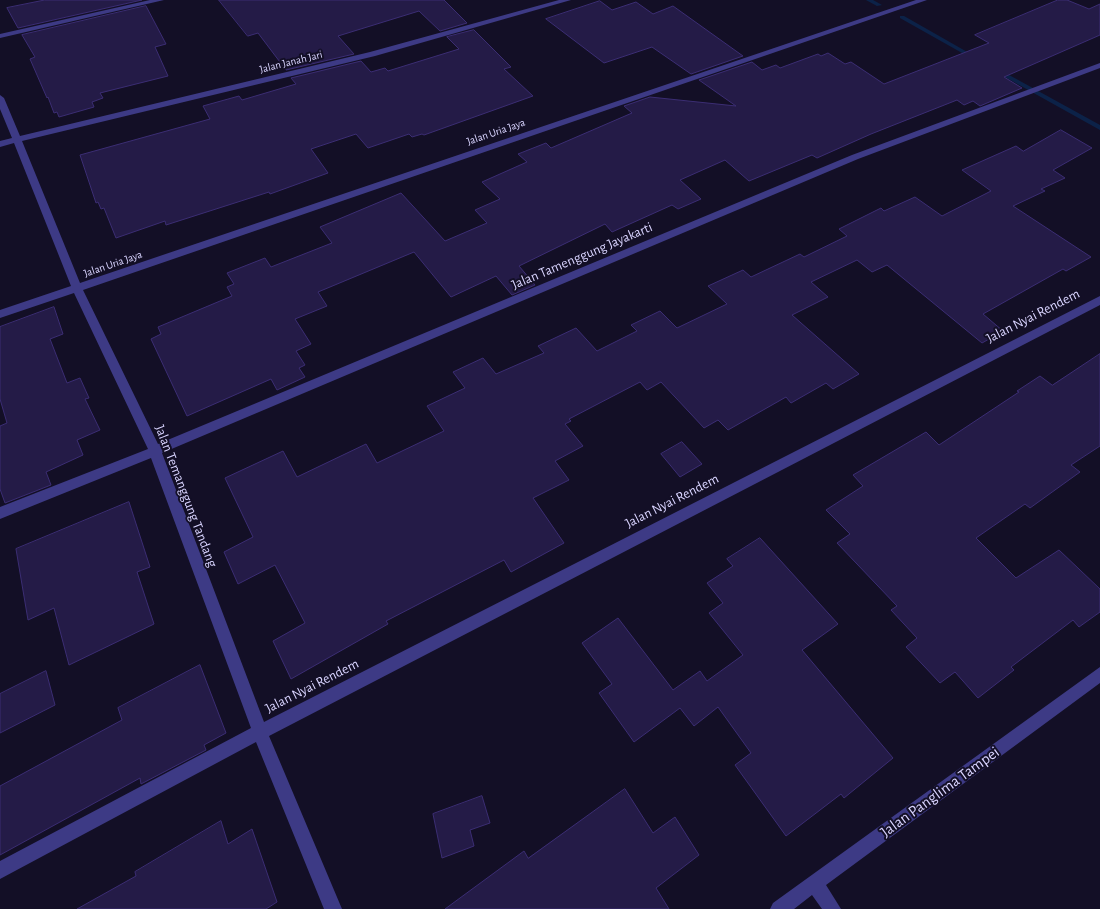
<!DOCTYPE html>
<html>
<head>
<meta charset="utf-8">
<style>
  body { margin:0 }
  canvas { display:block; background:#130f26 }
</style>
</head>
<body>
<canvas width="1100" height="909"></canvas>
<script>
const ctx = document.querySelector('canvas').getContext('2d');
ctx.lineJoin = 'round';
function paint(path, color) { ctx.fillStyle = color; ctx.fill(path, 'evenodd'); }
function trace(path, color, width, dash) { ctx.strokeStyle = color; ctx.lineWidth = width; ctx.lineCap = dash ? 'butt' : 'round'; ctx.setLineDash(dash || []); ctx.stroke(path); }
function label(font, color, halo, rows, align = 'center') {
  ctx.font = font + ' "Alegreya Sans",sans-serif'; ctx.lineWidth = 4; ctx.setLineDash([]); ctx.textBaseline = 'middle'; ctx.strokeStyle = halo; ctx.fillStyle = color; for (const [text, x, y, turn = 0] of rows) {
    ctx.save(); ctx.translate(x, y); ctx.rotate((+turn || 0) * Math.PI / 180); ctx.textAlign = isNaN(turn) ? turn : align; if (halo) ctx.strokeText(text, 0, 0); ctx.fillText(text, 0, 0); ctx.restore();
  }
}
paint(new Path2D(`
  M866,0h7l9,5 -5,1z
  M900,16h4l72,41 -5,1 -71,-40z
  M996,70h4l100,55v5l-104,-58z`), '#0c2248');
const building = new Path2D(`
  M45,0h97l-124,28 -11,-20z
  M219,0h225l23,23 -27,8 -21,-20 -81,25 16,18 -68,16 -28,-37 -10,3z
  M1058,0h9l22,9 11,-5v31l-96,42 18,11 -42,18 -7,-5 -9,4 -7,-5 -86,34 -54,24 -5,-3 -63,26 -24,-21 -45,20 21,19 -23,10 -6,-4 -60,27 -7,-8 -86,42 16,19 -23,10 -16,-19 -45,21 -37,-45 -96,40 9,14 -32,13 16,25 -15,7 9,14 -6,3 6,9 -28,13 -6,-11 -84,37 -36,-77 10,-5 -3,-7 74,-31 -5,-9 7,-3 -7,-11 38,-15 6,9 61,-24 -12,-16 81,-34 44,48 42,-18 -12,-13 25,-11 -18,-17 45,-20 -9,-8 28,-11 5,5 81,-35 -8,-7 26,-9 86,9 -37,-26 53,-18 10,8 14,-5 4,3 38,-14 3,2 7,-3 17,11 6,-2 33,22 105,-41 -14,-8z
  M600,1l12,9 24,-8 17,12 20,-8 70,50 -52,18 -39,-27 -48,16 -58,-44z
  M146,6l20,38 -11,3 13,29 -68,17 3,5 -11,4 2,5 -35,10 -2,-5 -3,1 -6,-16 -1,1 -17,-39 5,-2 -13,-22z
  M474,30l37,37 -7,2 29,27 -109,39 -2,-1 -10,3 -3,-3 -41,14 -12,-14 -45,15 17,24 -58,21 -1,-2 -103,33 -1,-4 -49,17 -12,-30 -3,1 -3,-7 -2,1 -16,-48 130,-36 -7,-13 36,-10 3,4 54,-16 -5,-6 70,-17 10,11 14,-4 3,3 71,-22 -12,-12z
  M1061,130l31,18 -39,22 12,8 -24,11 4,2 -32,15 78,51 -25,14 -3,-2 -80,45 20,17 -21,12 -95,-78 -15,7 -15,-12 -46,22 17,15 -36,18 67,59 -26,15 -7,-6 -35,20 -5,-6 -58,33 -10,-10 -14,8 -43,-46 -14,8 -7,-8 -71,37 2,2 -6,3 18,22 -28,15 14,19 -36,18 31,45 -53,29 -7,-12 -118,61 2,3 -97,55 -18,-38 32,-18 -30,-58 -37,19 -14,-32 29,-15 -28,-59 58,-27 14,26 69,-33 11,19 67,-32 -17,-25 38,-18 -12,-16 30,-14 13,16 48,-21 -6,-7 38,-18 21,23 40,-20 -6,-6 29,-14 17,17 50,-24 -19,-18 35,-16 8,7 49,-23 4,3 43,-21 -8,-7 42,-21 3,3 31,-14 27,19 49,-25 -29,-21 54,-24 7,5z
  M54,307l9,27 -13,5 17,44 13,-5 9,20 -4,1 15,31 -23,10 6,15 -37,17 5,13 -46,18 -5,-14v-63l7,-3 -7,-24v-72z
  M1100,354v92l-29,19 9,7 -50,36 -5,-4 -49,34 40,40 43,-28 41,39v23l-21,15 -6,-7 -62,47 3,3 -36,28 -23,-26 -15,11 -34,-36 11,-9 -26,-28 6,-4 -60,-63 13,-9 -24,-24 37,-24 -10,-11 73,-43 13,13 80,-53 -2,-1 23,-15 12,9z
  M682,442l20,22 -22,13 -19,-23z
  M129,502l21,65 -13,5 17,52 -85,41 -15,-57 -26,12 -12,-71z
  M760,538l78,86 -36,26 91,108 -49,40 -3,-4 -55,42 -51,-71 16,-12 -33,-46 -24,19 -14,-18 -46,34 -35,-49 13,-9 -30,-41 36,-25 55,72 27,-19 7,10 36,-26 -34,-42 14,-10 -16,-20 26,-17 -6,-7z
  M200,665l26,68 -22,12 2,5 -65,34 -1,-6 -140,77v-69l122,-66 -4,-12z
  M46,671l9,34 -55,28v-39z
  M625,789l28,44 22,-16 24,38 -43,33 13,21h-224l79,-58 4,7z
  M482,796l8,27 -20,7 4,16 -32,12 -9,-44z
  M221,821l7,23 24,-15 25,73 -11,7h-189l59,-33 -1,-4z`);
paint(building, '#241b47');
trace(building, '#3b2d73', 1);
paint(new Path2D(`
  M150,0h14l-164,38v-4z
  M559,0h12l-196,56 -353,85 58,142 836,-283h11l-844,290 75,154 694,-289 248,-92v5l-242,91 -696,294 102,269 836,-426v9l-831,431 73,173h-18l-68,-167 -256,137v-18l251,-133 -100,-270 -151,61v-12l148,-58 -74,-156 -74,25v-8l71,-24 -57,-143 -14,4v-6l12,-3 -12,-29v-14l4,3 16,38 350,-84z
  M1100,667v16l-274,202 15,24h-19l-10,-14 -18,14h-24l3,-6z`), '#3d3a85');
label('11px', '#d9d4ff', '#130f26', [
  ["Jalan Janah Jari",291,62,-14],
  ["Jalan Uria Jaya",496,132,-19],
  ["Jalan Uria Jaya",113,264,-19]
]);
label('14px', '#d9d4ff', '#130f26', [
  ["Jalan Tamenggung Jayakarti",582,256,-23],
  ["Jalan Nyai Rendem",1033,316,-27],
  ["Jalan Temanggung Tandang",186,496,69],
  ["Jalan Nyai Rendem",672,501,-27],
  ["Jalan Nyai Rendem",312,686,-27]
]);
label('16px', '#d9d4ff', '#130f26', [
  ["Jalan Panglima Tampei",940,792,-36]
]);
</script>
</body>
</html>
